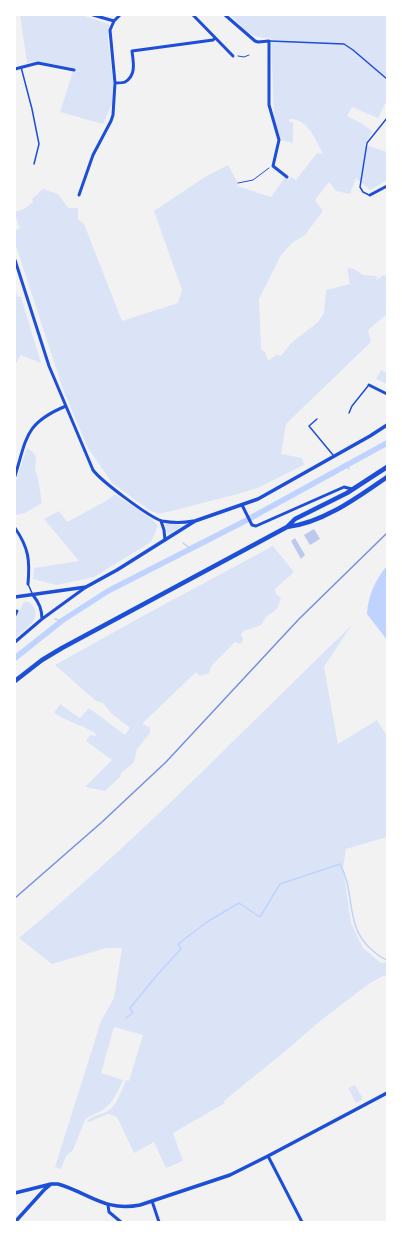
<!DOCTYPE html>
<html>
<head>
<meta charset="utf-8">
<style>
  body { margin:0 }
  #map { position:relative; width:402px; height:1237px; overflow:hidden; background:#f2f2f2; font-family:"Nunito Sans",sans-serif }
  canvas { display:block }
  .frame { position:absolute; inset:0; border:16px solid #fff; pointer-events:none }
</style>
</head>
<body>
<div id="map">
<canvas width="402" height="1237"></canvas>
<div class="frame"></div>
</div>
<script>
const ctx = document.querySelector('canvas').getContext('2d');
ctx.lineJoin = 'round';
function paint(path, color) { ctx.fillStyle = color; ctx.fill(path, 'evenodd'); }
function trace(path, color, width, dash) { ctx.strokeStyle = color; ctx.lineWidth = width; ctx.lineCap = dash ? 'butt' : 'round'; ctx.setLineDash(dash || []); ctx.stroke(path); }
paint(new Path2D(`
  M20,15h61l28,9 -1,16 6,51 -2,13 -9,20 -43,-12 14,-44 -38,-7 -9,2z
  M230,15h157v85l-9,18 -26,-11 -5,9 14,7 11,8 -7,14 22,7v28l-17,10 -14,-12 -6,16 -14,-3 -7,-9 -14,18 8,11 -18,24 -13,8 -11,12 -22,44 2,50 4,3 3,9 8,-6 5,1 10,-13 27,-21 6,-9 2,-23 24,-6 -3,-16 7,1 9,6 14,1 -1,4 6,-4 5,-1v39l-19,16 3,12 -85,82 -5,30 21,4 2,7 -44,22 -22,7 -79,20 -10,-4 -37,-27 -24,-35 -24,-56 -49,-149v-13l5,-2 -4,-10h-1v-6l9,-3 9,-7 -1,-3 11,-10 15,5 10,14h10v11l6,5 38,97 56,-18 4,-13 -28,-79 54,-36 20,-10 10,18 -1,3 34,11 14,-20 3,3 3,-3 5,3 21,-27 6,1c-8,-15 -15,-36 -34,-35v2l4,1v21l-12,-3 -2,-2 -5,-19 -3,-81c-22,1 -26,-9 -41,-23z
  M17,293v4h4l20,66 -20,-8 -6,10v-71z
  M381,370l6,3v11l-11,-5z
  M27,448l6,4 3,5 -1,12 3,10 4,24 -17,10 -10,2v-32z
  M114,495h2l36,24 6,7 -7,16 -57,35 -38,8 -23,-6 1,-11 45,-7 -35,-42 15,-8 8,11 39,-21z
  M166,524l15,1 1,1 -14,9 -3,-10z
  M273,546l21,26 -19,17 1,5 5,4 -4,11 -11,8 -5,8 -10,4 -8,2 -2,4 2,3 -1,5 -3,1 -4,-2 -23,23 -3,8 -9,3 -4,-4 -54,52 8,3v6l-13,16 -3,13 -3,3 -10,8 -1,4 -15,14 -20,-4 27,-27 -26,-19 4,-6 5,1 2,-2c-14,-9 -30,-12 -43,-21l6,-9 20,14 9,-10 36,27 5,-7 -19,-15 -8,-10 -7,-2 -41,-36 86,-48z
  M24,602h5c17,14 -3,27 -14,36v-20z
  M351,626l-27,41 14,77 39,-24 10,16v101l-41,12 -3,19 8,55 12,25 18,15 6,-1v14h-4l-13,7 -50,38 -31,27 -65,53 1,2 -52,30 10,28 -17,7 -12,-26 -20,11 -17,-36 -9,-3 -19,8 -2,-1c6,-6 14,-6 21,-10 9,-6 14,-21 18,-31l3,1 14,-46 -29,-8 -13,46 22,7c-5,10 -9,22 -19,29 -6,5 -14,5 -19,11l-12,30 -7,6 -5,13 -6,-2 46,-146 13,-23 8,-50h-16l-54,16 -33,-26c117,-96 223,-207 332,-312z
  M355,1085l8,14 -7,4 -8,-15z`), '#dbe4f7');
paint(new Path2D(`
  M387,566v74l-20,-26c1,-18 8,-34 20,-48z`), '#bfd3fe');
trace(new Path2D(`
  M346,466l3,3
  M183,543l8,6
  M55,619l7,2
  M126,1018l7,-5 -3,-5 27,-33 24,-26 -3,-5 29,-22 32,-19 21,14 20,-33 60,-20c16,28 4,63 32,86 5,4 9,8 15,10`), '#bfd3fe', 1.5);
trace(new Path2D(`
  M15,658l48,-38 45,-29 137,-70 142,-78`), '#bfd3fe', 5.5);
paint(new Path2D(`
  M314,529l6,10 -10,6 -6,-10z
  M295,538l10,17 -4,4 -10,-18z`), '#bdc9ec');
trace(new Path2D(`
  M238,56l6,1 5,-2
  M238,183l15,-3 16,-12`), '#1d4ed8', 1);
trace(new Path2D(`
  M270,41l74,3 9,6 34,29
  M21,67l11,42 7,35 -5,20
  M369,195l-6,-3 -3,-5 7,-44 20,-25
  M349,413l3,-7 16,-20
  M317,419l-8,7 24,29
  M28,584l4,9`), '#1d4ed8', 1.5);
trace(new Path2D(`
  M93,15l21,6
  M193,15l40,41
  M225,15l30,26 3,1 11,-1v64l10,35 -6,26 14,11
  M15,69l23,-6 36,7
  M115,83c3,0 8,0 10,-1 12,-7 8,-21 7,-31l81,-11 2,-2
  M79,195l14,-40 18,-34 2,-6 2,-32 -5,-53 4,-9 6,-6
  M370,195l17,-9
  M15,260l34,106 44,104c8,11 56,47 69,51 11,2 21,2 31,0
  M369,385l18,9
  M15,476c12,-39 10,-53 51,-70
  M242,505l10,20 4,1 88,-39 8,2
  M161,521l3,9 1,10
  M15,528c14,20 15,33 13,56
  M33,595c6,8 9,14 9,24
  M15,615l2,-4
  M15,642l27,-23 44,-32
  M268,1156l34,66
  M152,1201l7,21
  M108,1205l1,7 12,10`), '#1d4ed8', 3);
trace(new Path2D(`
  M15,597l71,-10 31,-17 78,-49 63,-22 112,-63 17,-11
  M15,1193l36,-9h7c31,9 47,28 82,21l90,-30 38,-19 119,-63
  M15,1222l29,-32 6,-5`), '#1d4ed8', 3.5);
trace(new Path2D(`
  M287,527c36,-4 71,-30 100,-50
  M15,681l27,-21 20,-12 225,-121 8,-8 52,-26 40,-26`), '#1d4ed8', 4.5);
trace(new Path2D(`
  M15,898l87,-76 64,-60 133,-143 88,-86`), '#7290e2', 1.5);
</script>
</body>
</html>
